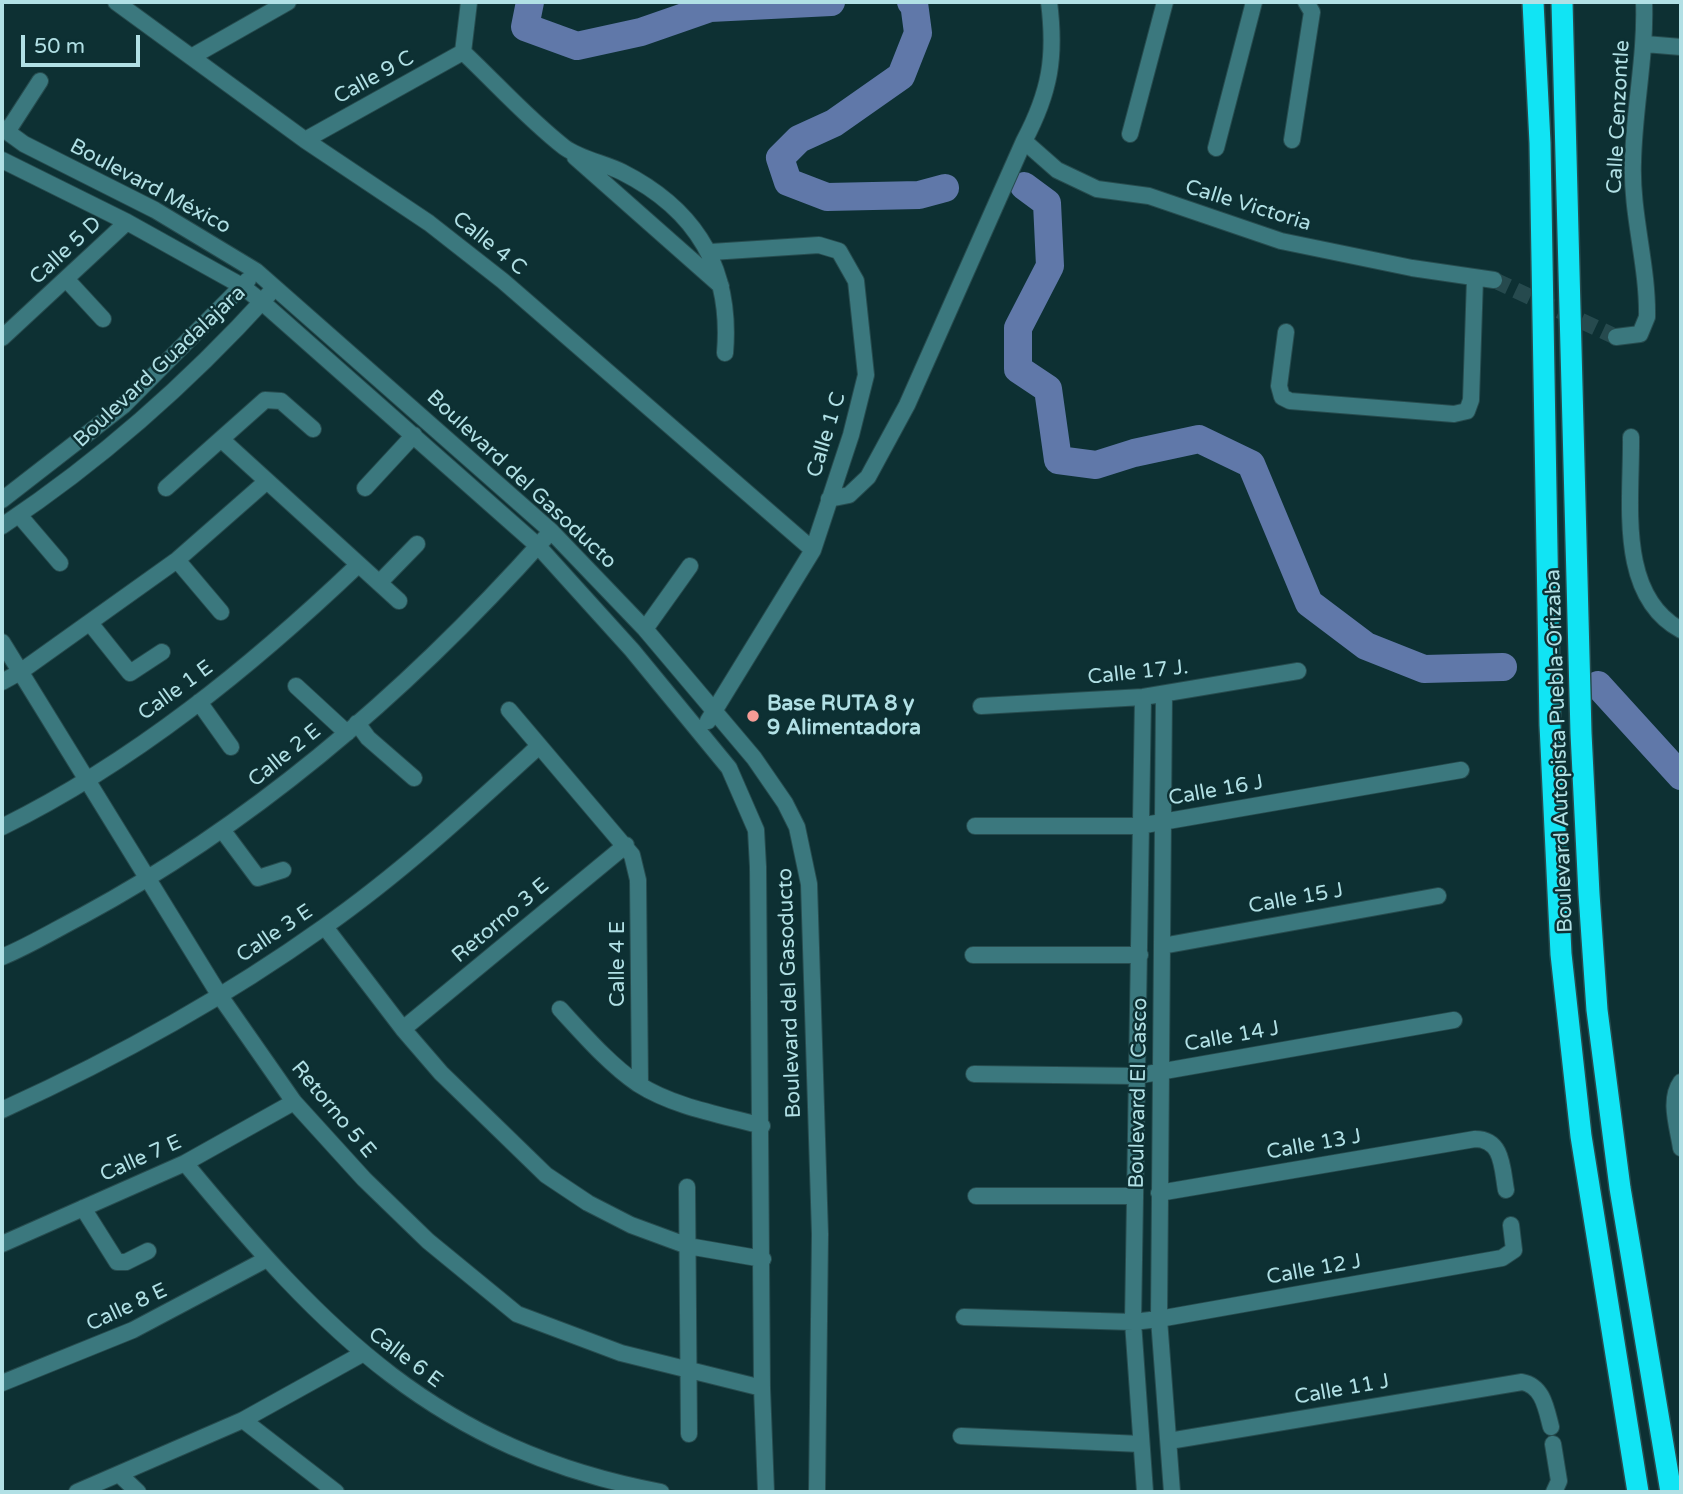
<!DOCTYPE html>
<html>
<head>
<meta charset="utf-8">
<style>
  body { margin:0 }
  #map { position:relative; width:1683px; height:1494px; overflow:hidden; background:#0d3033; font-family:"Varela Round",sans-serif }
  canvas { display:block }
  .frame { position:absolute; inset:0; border:4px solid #b1e0e5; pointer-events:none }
  .scale { position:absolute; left:21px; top:35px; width:119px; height:32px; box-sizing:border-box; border:4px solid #b1e0e5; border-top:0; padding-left:9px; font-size:21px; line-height:24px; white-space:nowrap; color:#b1e0e5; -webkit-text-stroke:5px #0d3033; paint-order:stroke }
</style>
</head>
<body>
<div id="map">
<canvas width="1683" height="1494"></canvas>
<div class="frame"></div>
<div class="scale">50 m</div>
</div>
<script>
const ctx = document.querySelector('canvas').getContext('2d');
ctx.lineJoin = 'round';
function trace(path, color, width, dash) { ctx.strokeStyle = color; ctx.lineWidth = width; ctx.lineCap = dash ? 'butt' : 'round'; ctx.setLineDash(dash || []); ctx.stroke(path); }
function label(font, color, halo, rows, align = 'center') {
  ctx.font = font + ' "Varela Round",sans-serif'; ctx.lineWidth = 5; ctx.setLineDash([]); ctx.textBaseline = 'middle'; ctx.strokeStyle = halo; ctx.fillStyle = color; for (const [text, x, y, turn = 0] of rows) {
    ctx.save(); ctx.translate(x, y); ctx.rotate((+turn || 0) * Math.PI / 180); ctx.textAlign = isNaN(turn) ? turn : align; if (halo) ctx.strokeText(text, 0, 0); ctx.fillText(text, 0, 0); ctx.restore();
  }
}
trace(new Path2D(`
  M530,2l-5,25 52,19 64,-14 69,-24 121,-6
  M911,2l3,1 4,30 -17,43 -67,47 -35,16 -19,19 8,24 39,15 92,-2 26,-7
  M1024,186l23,17 3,63 -32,62v41l30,20 10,71 38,5 38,-12 65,-14 52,25 58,139 57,43 58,23 79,-2
  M1598,685l83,91`), '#6078a9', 28);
trace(new Path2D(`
  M1494,280l122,57`), '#264a4e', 16, [16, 8]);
const minor = new Path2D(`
  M116,2l189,138 124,83 74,58 310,269
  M469,2l-6,50c33,31 65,67 101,95 16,12 40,16 58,25 75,38 110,97 103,181
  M1645,44l36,3
  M193,56l95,-54
  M2,128l22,16 131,66 101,61 295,260 94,98 109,129 31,45 12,24 12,57 11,350 -3,258
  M7,132l33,-51
  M1130,134l35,-132
  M305,140l158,-88
  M1292,140l20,-128 -6,-10
  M1024,141l33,29 40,19 52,7 132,45 131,27 82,12
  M1216,148l38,-146
  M575,157l146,129
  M2,160l125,62 115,64 20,16 276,244 94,104 97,118 27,62 2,37 4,521 4,104
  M67,280l36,39
  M1286,332l-7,54 3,11 8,4 164,13 13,-3 4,-11 4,-122
  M1616,337l24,-3 7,-17c1,-52 -16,-103 -14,-155 1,-54 13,-106 11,-160
  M2,338l125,-116
  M1631,437c1,63 -15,158 50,193
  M222,440l177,161
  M166,488l99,-88 16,1 32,28
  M365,488l49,-53
  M829,499l20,-4 19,-18 39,-72 117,-264c26,-49 32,-84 25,-139
  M2,500l121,-94 125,-126
  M19,515l41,48
  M2,526c98,-65 188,-145 267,-232
  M177,560l44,52
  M379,583l38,-39
  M90,623l40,50 32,-21
  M645,629l45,-63
  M2,642l218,354 74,106 70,77 64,62 89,73 104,39 141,35
  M2,682l18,-10 157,-112 90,-79
  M296,686l51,47
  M1164,694l-5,625 13,173
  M1143,697l-10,625 12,170
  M199,702l32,45
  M981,706l162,-9 155,-26
  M509,710l123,145 6,25 2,205
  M708,721l105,-171 38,-115 15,-60 -10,-94 -17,-30 -20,-6 -108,7
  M357,723l11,15 46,40
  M975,826h164l322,-56
  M2,827c132,-65 250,-161 356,-262
  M223,831l35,47 25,-8
  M325,927l78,102 38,44 105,102 42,28 43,22 57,21 75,13
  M1162,946l276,-50
  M973,955h167
  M2,957c27,-11 53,-27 80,-41 176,-95 330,-229 463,-378
  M560,1009c24,26 49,55 78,75 36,23 84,31 124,42
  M403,1029l223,-184
  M974,1074l162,2 318,-56
  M1681,1082c-13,18 -3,45 0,66
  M2,1110c112,-51 221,-111 322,-183 77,-54 146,-118 215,-181
  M185,1163c139,168 252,287 476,329
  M687,1187l2,247
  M1159,1193l316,-54c28,0 27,29 31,51
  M976,1196h159
  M83,1208l34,54h9l22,-11
  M2,1244l183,-81 109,-61
  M964,1317l169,5 26,-3 343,-61 12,-8 -3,-25
  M2,1383l131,-53 132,-70
  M243,1420l93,72
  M961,1436l180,8
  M1169,1441l353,-59c21,4 24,26 29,45
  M1553,1444l6,37 -5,11
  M120,1475l18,17
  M77,1492l166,-72 119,-66`);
const highway = new Path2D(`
  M1533,2l7,141 10,582 11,229 20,182 57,356
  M1562,2l19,731 8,161 8,116 23,178 51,304`);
trace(minor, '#274c4f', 18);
trace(highway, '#274c4f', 24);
trace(minor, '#3b787e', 16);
trace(highway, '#11e4f4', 21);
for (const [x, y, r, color] of [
  [753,716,7,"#f59c96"]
]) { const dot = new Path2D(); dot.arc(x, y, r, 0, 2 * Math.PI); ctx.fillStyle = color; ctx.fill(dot); trace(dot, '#0d3033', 2.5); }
label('21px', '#b1e0e5', '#0d3033', [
  ["Calle 9 C",374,78,-29],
  ["Calle Cenzontle",1619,117,-87],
  ["Boulevard México",150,187,28],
  ["Calle Victoria",1248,206,17],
  ["Calle 4 C",489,244,39],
  ["Calle 5 D",66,251,-43],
  ["Boulevard Guadalajara",160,367,-43],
  ["Calle 1 C",827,435,-73],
  ["Boulevard del Gasoducto",521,480,43],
  ["Calle 17 J.",1138,673,-6],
  ["Calle 1 E",176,691,-36],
  ["Boulevard Autopista Puebla-Orizaba",1560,751,-92],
  ["Calle 2 E",285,756,-39],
  ["Calle 16 J",1216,791,-10],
  ["Calle 15 J",1296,899,-10],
  ["Retorno 3 E",501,921,-40],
  ["Calle 3 E",275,934,-34],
  ["Calle 4 E",618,964,-90],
  ["Boulevard del Gasoducto",790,993,-92],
  ["Calle 14 J",1232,1037,-10],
  ["Boulevard El Casco",1139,1093,-89],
  ["Retorno 5 E",333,1110,50],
  ["Calle 13 J",1314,1145,-10],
  ["Calle 7 E",141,1159,-24],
  ["Calle 12 J",1314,1270,-10],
  ["Calle 8 E",127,1308,-25],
  ["Calle 6 E",405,1358,37],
  ["Calle 11 J",1342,1390,-10]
]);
label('bold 21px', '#b1e0e5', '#0d3033', [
  ["Base RUTA 8 y",767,704],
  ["9 Alimentadora",767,728]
], 'left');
</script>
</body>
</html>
